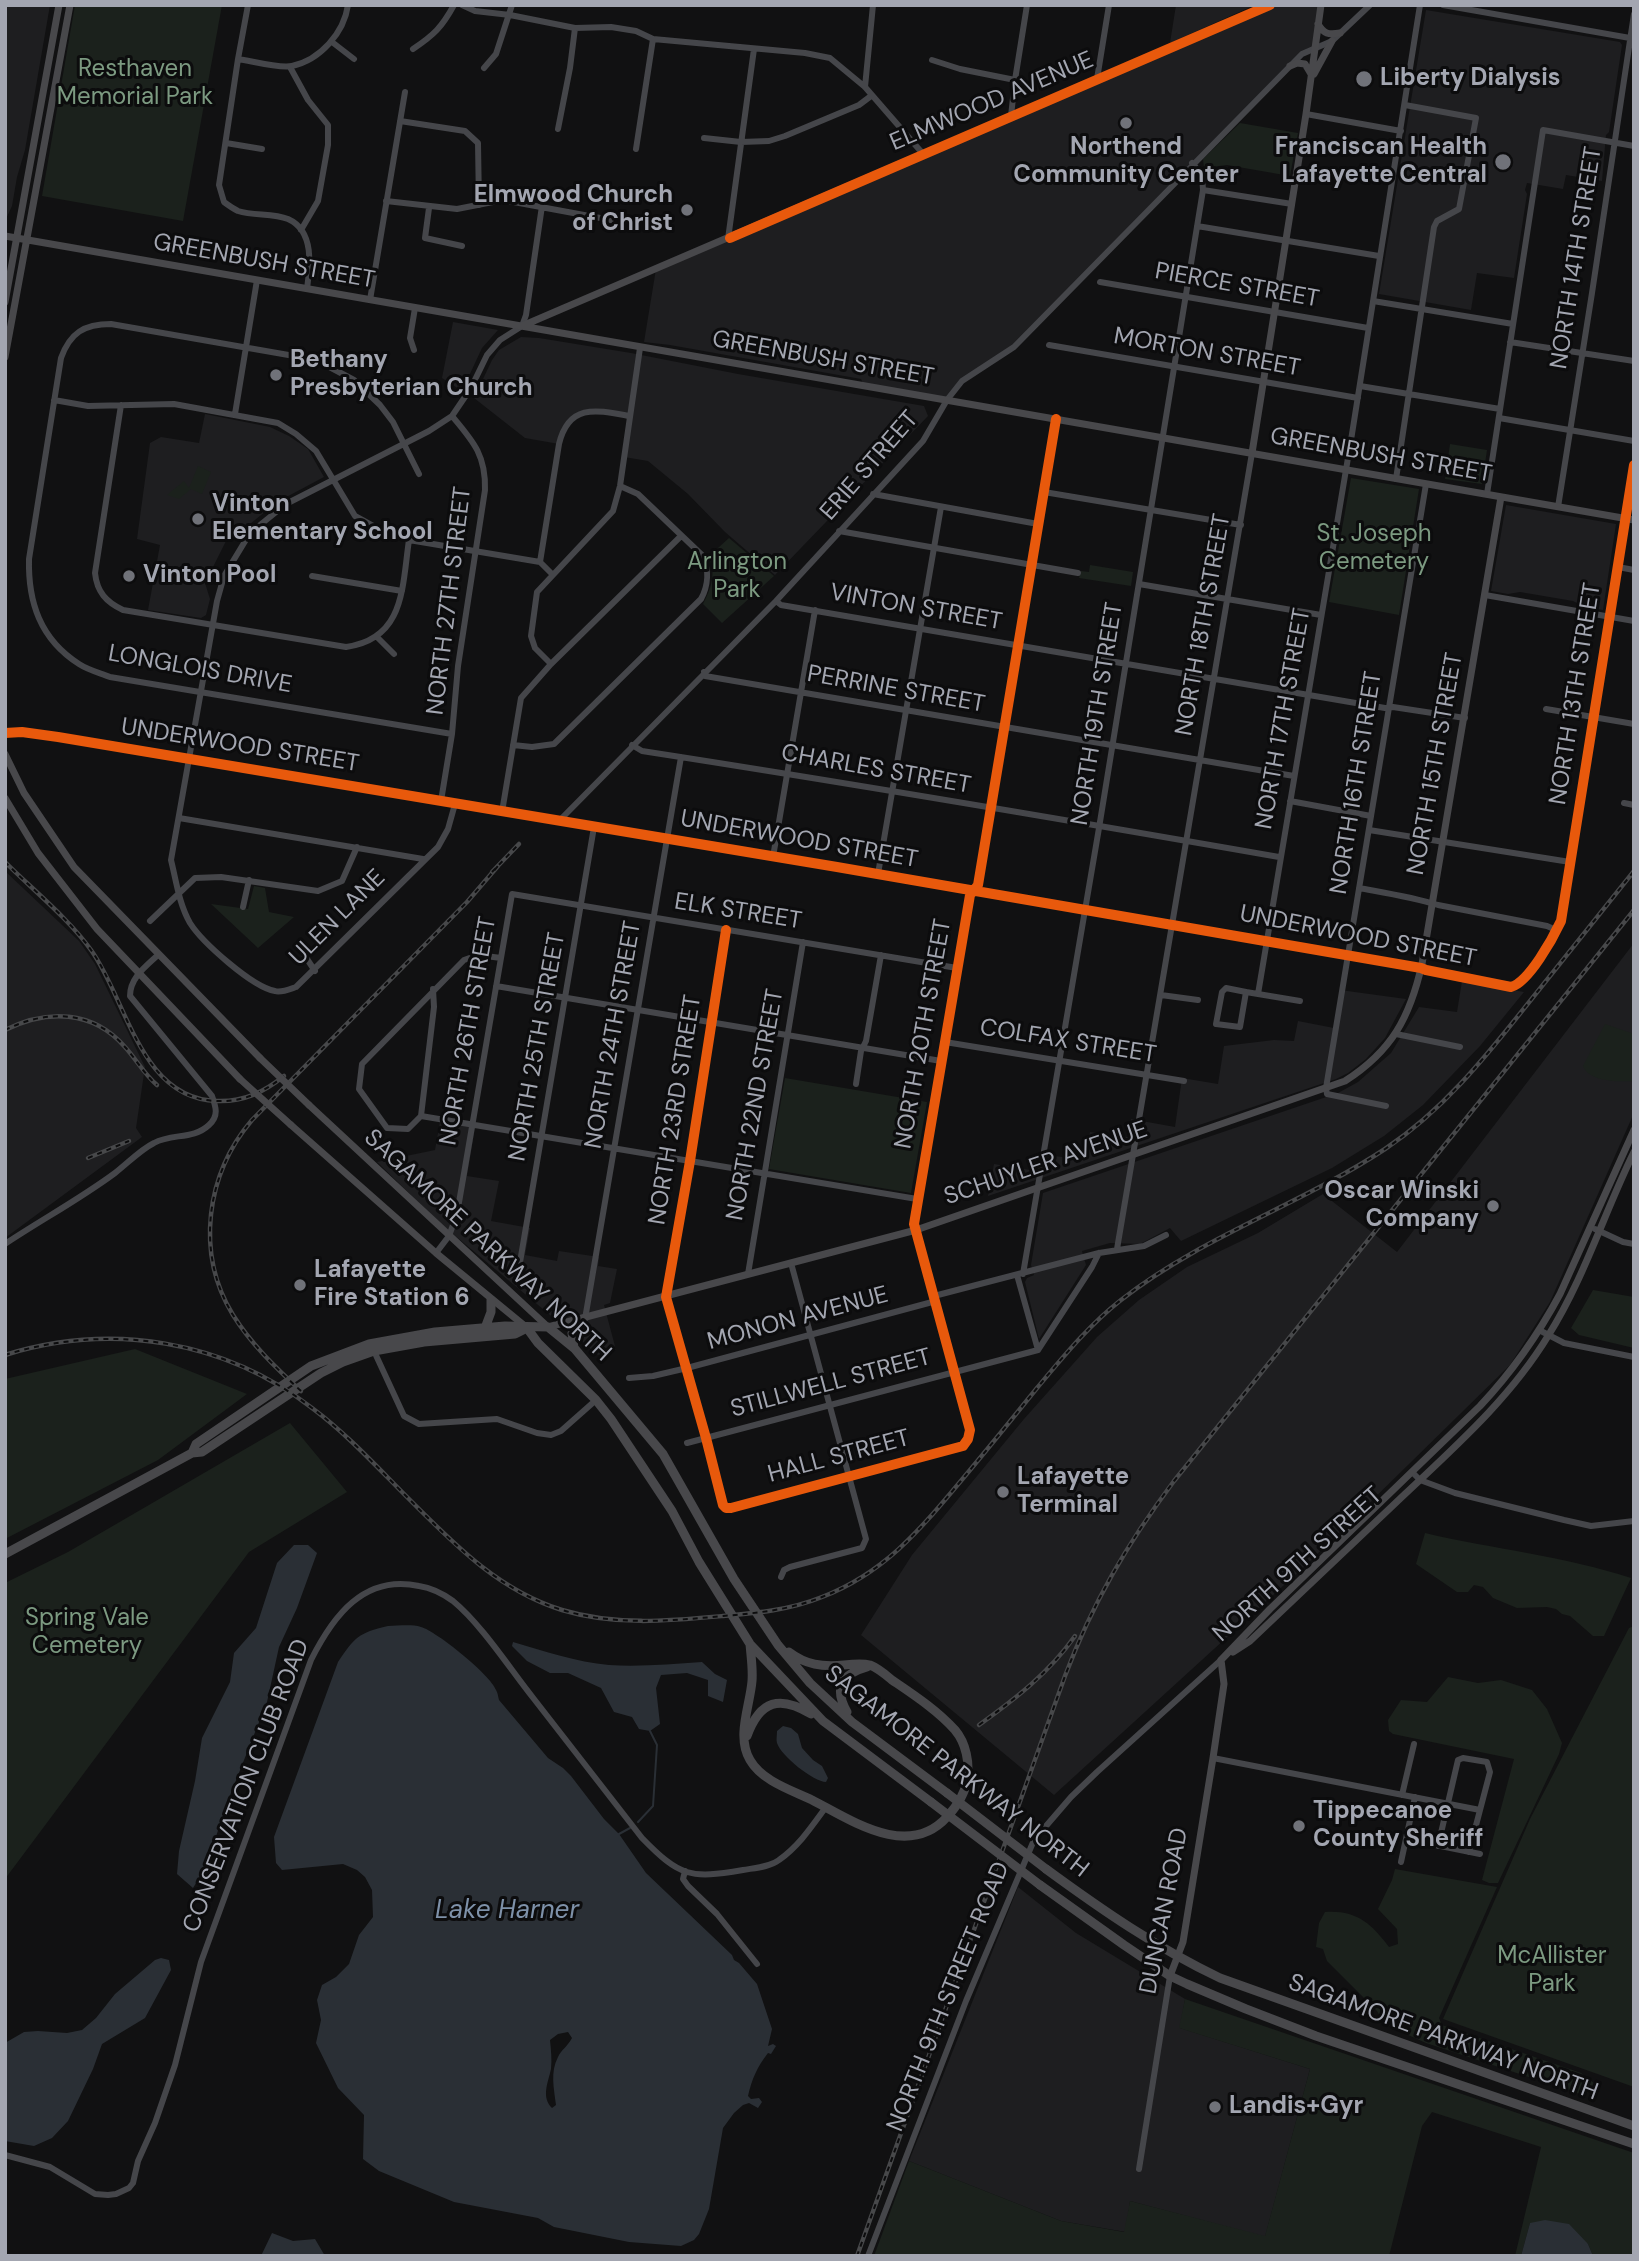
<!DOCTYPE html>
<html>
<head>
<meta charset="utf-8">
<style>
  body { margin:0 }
  #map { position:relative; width:1639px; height:2261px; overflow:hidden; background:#111112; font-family:"DM Sans",sans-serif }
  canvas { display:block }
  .frame { position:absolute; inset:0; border:7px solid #a3a6b1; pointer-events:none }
</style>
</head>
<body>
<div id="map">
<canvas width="1639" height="2261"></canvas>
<div class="frame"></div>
</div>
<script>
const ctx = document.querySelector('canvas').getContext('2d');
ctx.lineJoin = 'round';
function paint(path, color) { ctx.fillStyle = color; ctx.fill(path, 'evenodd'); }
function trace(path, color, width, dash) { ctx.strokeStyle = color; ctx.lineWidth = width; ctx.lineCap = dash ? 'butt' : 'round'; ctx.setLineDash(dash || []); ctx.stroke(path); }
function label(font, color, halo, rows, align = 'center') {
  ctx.font = font + ' "DM Sans",sans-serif'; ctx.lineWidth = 6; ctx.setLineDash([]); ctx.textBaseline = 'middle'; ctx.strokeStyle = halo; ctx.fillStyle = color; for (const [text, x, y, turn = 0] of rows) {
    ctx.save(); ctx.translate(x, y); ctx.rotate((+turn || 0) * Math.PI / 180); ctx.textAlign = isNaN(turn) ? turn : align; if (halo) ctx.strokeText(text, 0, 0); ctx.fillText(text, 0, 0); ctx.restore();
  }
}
paint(new Path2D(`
  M5,5h45l-25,145 -8,27 -5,29 -7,15z
  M1176,5h79l-85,38z
  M1270,5h51l-6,43 -13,6 -288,293 -52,34 -15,19 -83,-14 -3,-7 -191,-34 -26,-3 12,-73z
  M1426,10l194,32 2,3 -13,87 -3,3 -4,46 -36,-6 -3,14 -36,-6 -2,7 2,4 -13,84 -37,-5 -6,37 -92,-16z
  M453,322l45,8 -16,18 -20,43 -20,-13z
  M521,337l18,1 92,15 107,21 186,32 4,10 -153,159 -50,-43 -37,-38 -40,-33 -24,-4 5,-41 -35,-6 -24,11 -11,23 -34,-6 -51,-40 18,-38 7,-10z
  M205,414l65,13 19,9 19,13 16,28 -47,25 -27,22 -2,5 -13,3 -7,5 -23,46 5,16 -4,16 -5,3 -53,-8 12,-65 -23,-6 13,-96 11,-6 38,6z
  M1506,505l110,19 -13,86 -18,-3 -12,-6 -53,-9 -12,2 -17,-3z
  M5,871l74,70 16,23 50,103 -9,61 6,9 -137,101z
  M1634,943v170l-84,189 -40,63 -204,200 -252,230 -193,-160 51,-80 112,-136 73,-82 42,-37 48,-33 71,-34 65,-39 74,58z
  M1462,981l62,11 -44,54 -57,59 -39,31 -52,32 -151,73 -11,-13 -30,16 -30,-1 -28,8 4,14 -47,74 -14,-57 2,-4 7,-3 -3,-10 12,-72 295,-100 20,-11 33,-29 28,-46 38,5z
  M1340,990l66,9 -21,39 -19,21 -18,14 -12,6 -348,117 6,-32 42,7 4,-17 44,6 6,-28 38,5 3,-18 44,8 7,-49 36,6 6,-38 50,-6 20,1 4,-20 36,7z
  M441,1116l35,6 -9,54 32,5 -8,40 39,7 -5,27 32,6 2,-10 40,6 -1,9 19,3 -7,34 -6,2 12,45 -18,5 -157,-131 -64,-62 58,-12z
  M1018,1887l58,46 109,66 -5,29 130,41 -45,168 -135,-36 -4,31 -65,-11 -152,-60z`), '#1e1e20');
paint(new Path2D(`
  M75,5h147l-39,216 -141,-25z
  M1240,123l58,10 -8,43 -63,-11 -23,3 -1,-9z
  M1450,444l37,6 -5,34 -37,-5z
  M198,466l13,6 -9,22 -11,-5 -12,10 -12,-4 17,-14 5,7z
  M1351,478l68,11 -20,126 -70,-13z
  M729,538l45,38 -52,47 -19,-19c8,-15 14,-32 5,-47z
  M1090,565l43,7 -2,14 -52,-8 2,-7 8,1z
  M254,886l11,2 4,24 25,5 -36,31 -47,-44 37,5z
  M1605,1024l29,10v47c-16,1 -45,1 -51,-15z
  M785,1078l142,24 -16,91 -142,-24z
  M1593,1290l41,7v51l-55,-13 -8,-7z
  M135,1349l112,45 -89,66 -153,79v-160z
  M290,1423l57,69 -98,60 -244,327v-296l63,-31z
  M1425,1533c68,16 139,23 206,45l-27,58h-11l-23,-20 -8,-2 -6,-5 -9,-2 -30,1 -24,-10 -10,-11 -9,-2 -6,7h-11l-41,-28z
  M1634,1626v461l-191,-68 87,-200 99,-191z
  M1448,1677l30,6 23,-3 31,10 15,19 15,34 -3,11 -61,129h-9l-7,-3 32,-121 -121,-25 -4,-3 -1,-11 13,-20 26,2z
  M1395,1869l102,18 -58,131 3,7 139,48 13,10 -1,7 -10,5 -157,-52 -33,-15 -10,-7 -6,-10 -50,-50 -4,-12 -7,-2 3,-24 6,-11c31,-2 46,11 64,35l9,-3 -1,-15 -19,-20 14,-29z
  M1185,1999l449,154v103h-41l-5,-12 -58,-21 -9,33h-6l26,-109 -109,-35 -10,14 -33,130h-515l35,-95 152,60 63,11 6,-31 135,35 45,-167 -131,-41z`), '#1b211c');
paint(new Path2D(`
  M294,1545h14l9,8 -20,55 -18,39 -12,55 -38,96 -24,71 -12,19 -16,-14 2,-23 16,-70 7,-43 28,-56 4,-29 22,-25 21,-65z
  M388,1626c10,0 23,-2 33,1 15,4 70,48 75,63 2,3 2,7 3,10l49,58 15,10 8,8 33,43 15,15 27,39 86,82 2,5 5,3 18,21 15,45 -4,17 5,-2 3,2 -5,8 -3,-1c-11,14 -16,26 -20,43l3,3 8,-1 3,4 -4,6 -9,-5 -6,2 -9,8 -11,15 -14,81 -10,25 -5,6 -13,6 -52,-4 -75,-15 -16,-9 -84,-16 -75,-31 -16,-12 1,-44 -26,-27 -22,-45 5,-23 -4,-20 5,-15 14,-8 13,-13 10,-29 14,-18 -1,-27 -7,-13 -8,-7 -14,-6 -61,6 -6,-7 -2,-26 64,-175c17,-25 20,-29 50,-36zM568,2032l4,6c-4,8 -11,12 -14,19 -8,15 -4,32 -2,48l-4,3c-11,-11 -4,-25 -1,-39 1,-9 0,-19 -1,-29l8,-6z
  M513,1642c31,9 63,20 96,23 31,2 62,-1 93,-3l13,12 12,6 -4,22 -15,-6v-16l-21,-7 -26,2 -5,13 4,36 -10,7 -11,-2 -7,-12 -18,-5 -13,-24 -33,-15h-18l-23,-12 -15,-15z
  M783,1726l8,2 7,6 4,14 11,12 9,6 6,12 -2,4c-12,0 -45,-26 -49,-39 -1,-3 0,-8 0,-12z
  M161,1958l8,2 2,10 -26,48 -43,26 -9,25 -25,52 -16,17 -18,8 -29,-5v-98l19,-11 14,-1 29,2 15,-3 14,-12 19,-24 40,-34z
  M1545,2220l24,4 19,20 5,12h-72l9,-33z
  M272,2233l21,8 22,-2 10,17h-64z`), '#2a2f35');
trace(new Path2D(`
  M638,1822l15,-16 4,-61 -7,-14
  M619,1834l11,-6`), '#2a2f35', 2);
trace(new Path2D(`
  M248,5l-10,54 -19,126 5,17c4,3 10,7 14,9 16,5 35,2 50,8 27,12 22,48 19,70
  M462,5l13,6 35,4 65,13 36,-1 25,4 17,8 152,14 25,5 35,29 59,68
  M1443,5l187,33
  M332,42l22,17
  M413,49c21,-14 29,-22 41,-44
  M238,59c14,2 42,10 54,7 28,-6 52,-33 56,-61
  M932,60l28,9 55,11
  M290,67l18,33 20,25v20l-10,56 -17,29
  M484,68l12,-14 16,-49
  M1097,79l12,-74
  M865,87l8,-82
  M1306,114l95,17
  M1011,116l4,-36 12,-75
  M400,121l65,10 13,12 1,62
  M558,129l12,-61 5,-40
  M704,138l37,4 28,-1 16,-5 74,-31 12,-9
  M226,143l36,6
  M636,149l17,-110
  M1203,190l89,14
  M386,201l71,8 46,-9 108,20
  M429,208l-4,30 37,8
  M1197,226l182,30
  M728,239l26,-190
  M1100,282l268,46
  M370,300l35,-208
  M1373,301l140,23
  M1510,342l124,19
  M1049,345l309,53
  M414,350l-4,-12 5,-30
  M1360,386l140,23
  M54,400l34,6 86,-2 104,19 18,11 20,17 39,65 29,16 25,8 131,22
  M121,405l-26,168c2,19 11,29 28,37l223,37c59,-8 56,-60 63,-107
  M235,414l22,-134
  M1499,418l135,23
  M419,474l-26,-52 -13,-17 -26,-25 -34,-18 -20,-5 -189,-33c-27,0 -41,9 -50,34l-32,201c-1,43 11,80 50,105 9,6 21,9 31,13l342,57
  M1396,479l38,-252 3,-6 22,-12 17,-91 -71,-13
  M1044,492l197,33
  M873,494l165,30
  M1487,494l56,-364 91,16
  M1558,507l34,-214 42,-279
  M839,531l239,42
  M1618,567l16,3
  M552,574l-12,-12 19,-118c10,-41 38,-34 70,-28
  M312,576l90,15
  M1139,584l182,31
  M1485,595l149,26
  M776,601l5,4 604,103 8,-1 72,11
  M377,637l17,17
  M551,664l-16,-16 -4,-12 6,-44 76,-81 7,-25 20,-138
  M704,672l1,4 589,100
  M1546,709l88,15
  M5,733l17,-1 36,5 779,130 584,101 5,2 85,17c18,-5 42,-49 50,-66l73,-456
  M513,745l19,2 22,-3 147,-145c8,-15 8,-28 2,-43l-65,-62 -18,-8
  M632,745l10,6c213,33 425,69 637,106
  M441,801l11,-67 6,-68 27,-176c1,-35 -12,-49 -33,-74
  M1290,801l81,15
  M1624,803l10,2
  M455,804l-7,25 -10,18 -142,140c-6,2 -15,6 -21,4 -23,-4 -73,-49 -85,-68 -11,-19 -14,-43 -19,-63l46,-259 7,-25 23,-38 13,-13 26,-21 143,-73 23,-15 19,-28 16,-33 13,-15 22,-14 4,-11 16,-109
  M502,812l19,-114 30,-34 130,-128
  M179,818l244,41
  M559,821l217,-220 147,-160 24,-41 15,-19 52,-34 288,-293 30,-13 38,-36
  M1369,830l201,32
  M773,857l42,-247
  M878,874l63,-367
  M1359,888c27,5 53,9 79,17l109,21 9,4
  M243,907l6,-27
  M150,921l45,-43 26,-1 97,14 24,-10 15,-34
  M726,930l-36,231 -24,136 40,141 17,67 3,3h5l232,-62 5,-7 2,-9 -56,-206 56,-329 8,-10 78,-466
  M301,950l14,21
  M501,958l-23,-3 -14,5 -102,104 -3,25 28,39 21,1 13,-13 496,83
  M496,986l445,75
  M1226,988l20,4 -6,35 -24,-3 6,-32z
  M1246,992l54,9
  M1258,994l94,-560 68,-429
  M1161,995l37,5
  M1396,1034l64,13
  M945,1042l239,39
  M856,1084l5,-33 5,-10 15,-86
  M1386,1106l-59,-12 -1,-6 100,-604
  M421,1116l13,-109 -1,-18
  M1595,1229l28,13 11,2
  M5,1244c36,-24 75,-45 110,-71 13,-10 25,-23 39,-30 18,-10 39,-3 55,-18 10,-9 7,-18 3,-29l-82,-100c0,-18 15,-29 28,-41
  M1117,1249l135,-796
  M436,1253l13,-17 8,-22 55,-320 445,74
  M518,1274l76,-447
  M748,1274l55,-332
  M1023,1274l76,-446 104,-638 -1,-15 -10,-12
  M1017,1275l21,75
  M934,1296l165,-43 45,-7 22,-11
  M585,1319l96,-562
  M1539,1330l25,13 70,14
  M374,1351l30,65 15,8 78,-5 40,14 14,2 10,-4 35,-31
  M629,1378l24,-2 34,-8 249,-67
  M687,1443l351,-93 54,-83 7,-14
  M1412,1472l8,8 35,13 109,27 27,6 43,-5
  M781,1577l3,-7 6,-3 72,-19 4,-9 -75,-276
  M1213,1758l267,52
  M1402,1795l12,-51
  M1406,1839l74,15
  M1438,1846l20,-86 5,-2 24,4 3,10 -21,80
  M1401,1862l14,-65
  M685,1871l-2,8 5,7 29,28 40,50
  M5,2155l45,12 45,27 13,1 8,-1 13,-6 4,-5 5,-22 17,-38 20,-58 26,-103 110,-302c22,-44 53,-86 108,-74 13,2 23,7 34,15 29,24 57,68 81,98 36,47 72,93 108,139 38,39 48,41 101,32 11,-2 27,-3 36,-10 20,-14 33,-34 47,-53
  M1139,2169l31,-193
  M868,2256l98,-255 68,-161 37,-43 26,-25 124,-112`), '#45464a', 6);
trace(new Path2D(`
  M1318,24c6,10 10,11 22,9
  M1290,66l7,-3 8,1 6,10
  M1314,74l18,-33
  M5,236l1629,284
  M5,302l54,-297
  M522,326l748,-321
  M5,357l65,-352
  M1252,453l54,-339 15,-109
  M5,754l19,39 50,74 186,191
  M5,798l33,55 59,76 143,150
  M309,1105l239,222 368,-97 429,-149c47,-30 65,-64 77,-117l79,-467
  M291,1125l145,128 90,74
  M1233,1652l17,-11c52,-49 103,-98 155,-147 51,-48 106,-97 143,-158 36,-57 56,-123 86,-184
  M1221,1660l49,-51 210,-203c32,-34 58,-71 80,-112l74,-164
  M1170,1976l13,-34 30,-184 11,-74 -3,-24`), '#48484b', 7);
trace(new Path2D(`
  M485,1328l6,-16v-12
  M527,1328l11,15 58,57 15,19 61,92 27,51 51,82 73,77 108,81
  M574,1348l-2,-15 8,-13
  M192,1453l4,-9 115,-78 58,-22 66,-12 70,-6 43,1 27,22 88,105 71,125 44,66 32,38 42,39 95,71
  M5,1554l187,-101 10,-1 119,-79 22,-11 31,-11 50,-9 91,-8 10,-5
  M750,1644c1,13 3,25 2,37 -2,25 -16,55 -2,79 12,21 41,30 62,40 39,20 96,60 135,17 10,-11 18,-23 20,-37 3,-17 -1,-37 -12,-50 -18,-20 -41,-35 -63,-50 -6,-5 -14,-12 -22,-15 -8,-2 -17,-1 -26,0 -22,2 -38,0 -55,-13
  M847,1712c-14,-25 -5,-38 20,-45
  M747,1736c13,-36 33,-41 64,-22
  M1046,1869c56,41 111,79 174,109l414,148
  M1040,1885l84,60 46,31 17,8 59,25 70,27 318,108`), '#48484b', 9);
const rail = new Path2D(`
  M5,862c27,27 64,57 86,88 36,50 49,149 126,151 27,1 47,-9 67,-25
  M492,872l27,-28
  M5,1030c42,-21 88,-20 120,17 11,12 19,27 32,38
  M88,1158l41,-17
  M5,1355c106,-33 219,-15 307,53 35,26 65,59 96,90 46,46 90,92 154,112 53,16 106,11 161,6 34,-3 67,-6 99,-19 62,-24 97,-66 138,-115 26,-31 52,-63 77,-94 26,-31 52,-63 84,-88 80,-63 179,-95 264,-151 57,-38 99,-90 141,-143 36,-45 72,-90 108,-135
  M301,1391c-25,-23 -50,-47 -68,-76 -38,-62 -27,-141 19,-195l215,-218 31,-36
  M979,1725c36,-26 70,-52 96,-89
  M857,2256l208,-580c28,-74 62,-132 109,-195l460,-571`);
trace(rail, '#47484a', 4.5);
trace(rail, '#0c0c0d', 2, [5]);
trace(new Path2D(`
  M260,1058l49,47
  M240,1079l51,46`), '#48484b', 7);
trace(new Path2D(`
  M947,1793l99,76
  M931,1802l109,83`), '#48484b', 9);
trace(new Path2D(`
  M730,238l540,-233
  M5,733l17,-1 36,5 779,130 584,101 5,2 85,17c18,-5 42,-49 50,-66l73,-456
  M726,930l-36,231 -24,136 40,141 17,67 3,3h5l232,-62 5,-7 2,-9 -56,-206 56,-329 8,-10 78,-466`), '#e8590c', 10);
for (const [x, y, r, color] of [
  [1364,79,9,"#707279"],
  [1126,123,7,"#707279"],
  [1503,162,9,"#707279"],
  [687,210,7,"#707279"],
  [276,375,7,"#707279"],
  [198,519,7,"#707279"],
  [129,576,7,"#707279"],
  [1493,1206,7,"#707279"],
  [300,1285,7,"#707279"],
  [1003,1492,7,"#707279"],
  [1299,1826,7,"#707279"],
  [1215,2107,7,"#707279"]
]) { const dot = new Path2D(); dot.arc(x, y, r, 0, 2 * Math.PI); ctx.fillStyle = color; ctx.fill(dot); trace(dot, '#0c0c0d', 2.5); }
label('24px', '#7c9a81', '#0c0c0d', [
  ["Resthaven",135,70],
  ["Memorial Park",135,98],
  ["St. Joseph",1374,535],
  ["Cemetery",1374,563],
  ["Arlington",737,563],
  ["Park",737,591],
  ["Spring Vale",87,1619],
  ["Cemetery",87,1647],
  ["McAllister",1552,1957],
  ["Park",1552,1985]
]);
label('bold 24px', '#a3a6b1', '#0c0c0d', [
  ["Liberty Dialysis",1380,79],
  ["Northend",1126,148,"center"],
  ["Community Center",1126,176,"center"],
  ["Franciscan Health",1487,148,"right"],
  ["Lafayette Central",1487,176,"right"],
  ["Elmwood Church",673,196,"right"],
  ["of Christ",673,224,"right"],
  ["Bethany",290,361],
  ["Presbyterian Church",290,389],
  ["Vinton",212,505],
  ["Elementary School",212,533],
  ["Vinton Pool",143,576],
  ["Oscar Winski",1479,1192,"right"],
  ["Company",1479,1220,"right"],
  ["Lafayette",314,1271],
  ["Fire Station 6",314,1299],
  ["Lafayette",1017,1478],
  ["Terminal",1017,1506],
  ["Tippecanoe",1313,1812],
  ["County Sheriff",1313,1840],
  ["Landis+Gyr",1229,2107]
], 'left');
label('24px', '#a3a6b1', '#0c0c0d', [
  ["ELMWOOD AVENUE",992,102,-23],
  ["NORTH 14TH STREET",1577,258,-81],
  ["GREENBUSH STREET",264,262,10],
  ["PIERCE STREET",1237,286,10],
  ["MORTON STREET",1207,353,10],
  ["GREENBUSH STREET",823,359,10],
  ["GREENBUSH STREET",1381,456,10],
  ["ERIE STREET",870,466,-49],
  ["NORTH 27TH STREET",450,601,-83],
  ["VINTON STREET",916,608,10],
  ["NORTH 18TH STREET",1204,625,-80],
  ["LONGLOIS DRIVE",200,670,10],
  ["PERRINE STREET",896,690,10],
  ["NORTH 13TH STREET",1576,694,-81],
  ["NORTH 19TH STREET",1098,714,-81],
  ["NORTH 17TH STREET",1284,719,-80],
  ["UNDERWOOD STREET",240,746,9],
  ["NORTH 15TH STREET",1436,764,-80],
  ["CHARLES STREET",876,770,10],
  ["NORTH 16TH STREET",1357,783,-81],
  ["UNDERWOOD STREET",799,840,10],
  ["ELK STREET",738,912,9],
  ["ULEN LANE",338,918,-45],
  ["UNDERWOOD STREET",1358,937,11],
  ["NORTH 26TH STREET",469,1031,-80],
  ["NORTH 20TH STREET",924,1034,-80],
  ["NORTH 24TH STREET",614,1035,-80],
  ["COLFAX STREET",1068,1042,9],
  ["NORTH 25TH STREET",538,1047,-80],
  ["NORTH 22ND STREET",756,1105,-80],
  ["NORTH 23RD STREET",676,1110,-81],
  ["SCHUYLER AVENUE",1046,1164,-19],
  ["SAGAMORE PARKWAY NORTH",487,1246,43],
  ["MONON AVENUE",798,1319,-15],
  ["STILLWELL STREET",831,1384,-15],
  ["HALL STREET",839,1457,-15],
  ["NORTH 9TH STREET",1298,1565,-42],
  ["SAGAMORE PARKWAY NORTH",956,1772,38],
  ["CONSERVATION CLUB ROAD",247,1786,-69],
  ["DUNCAN ROAD",1165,1911,-79],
  ["NORTH 9TH STREET ROAD",949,1997,-68],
  ["SAGAMORE PARKWAY NORTH",1443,2038,20]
]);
label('italic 26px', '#7e91a9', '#0c0c0d', [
  ["Lake Harner",507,1911]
]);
</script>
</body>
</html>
